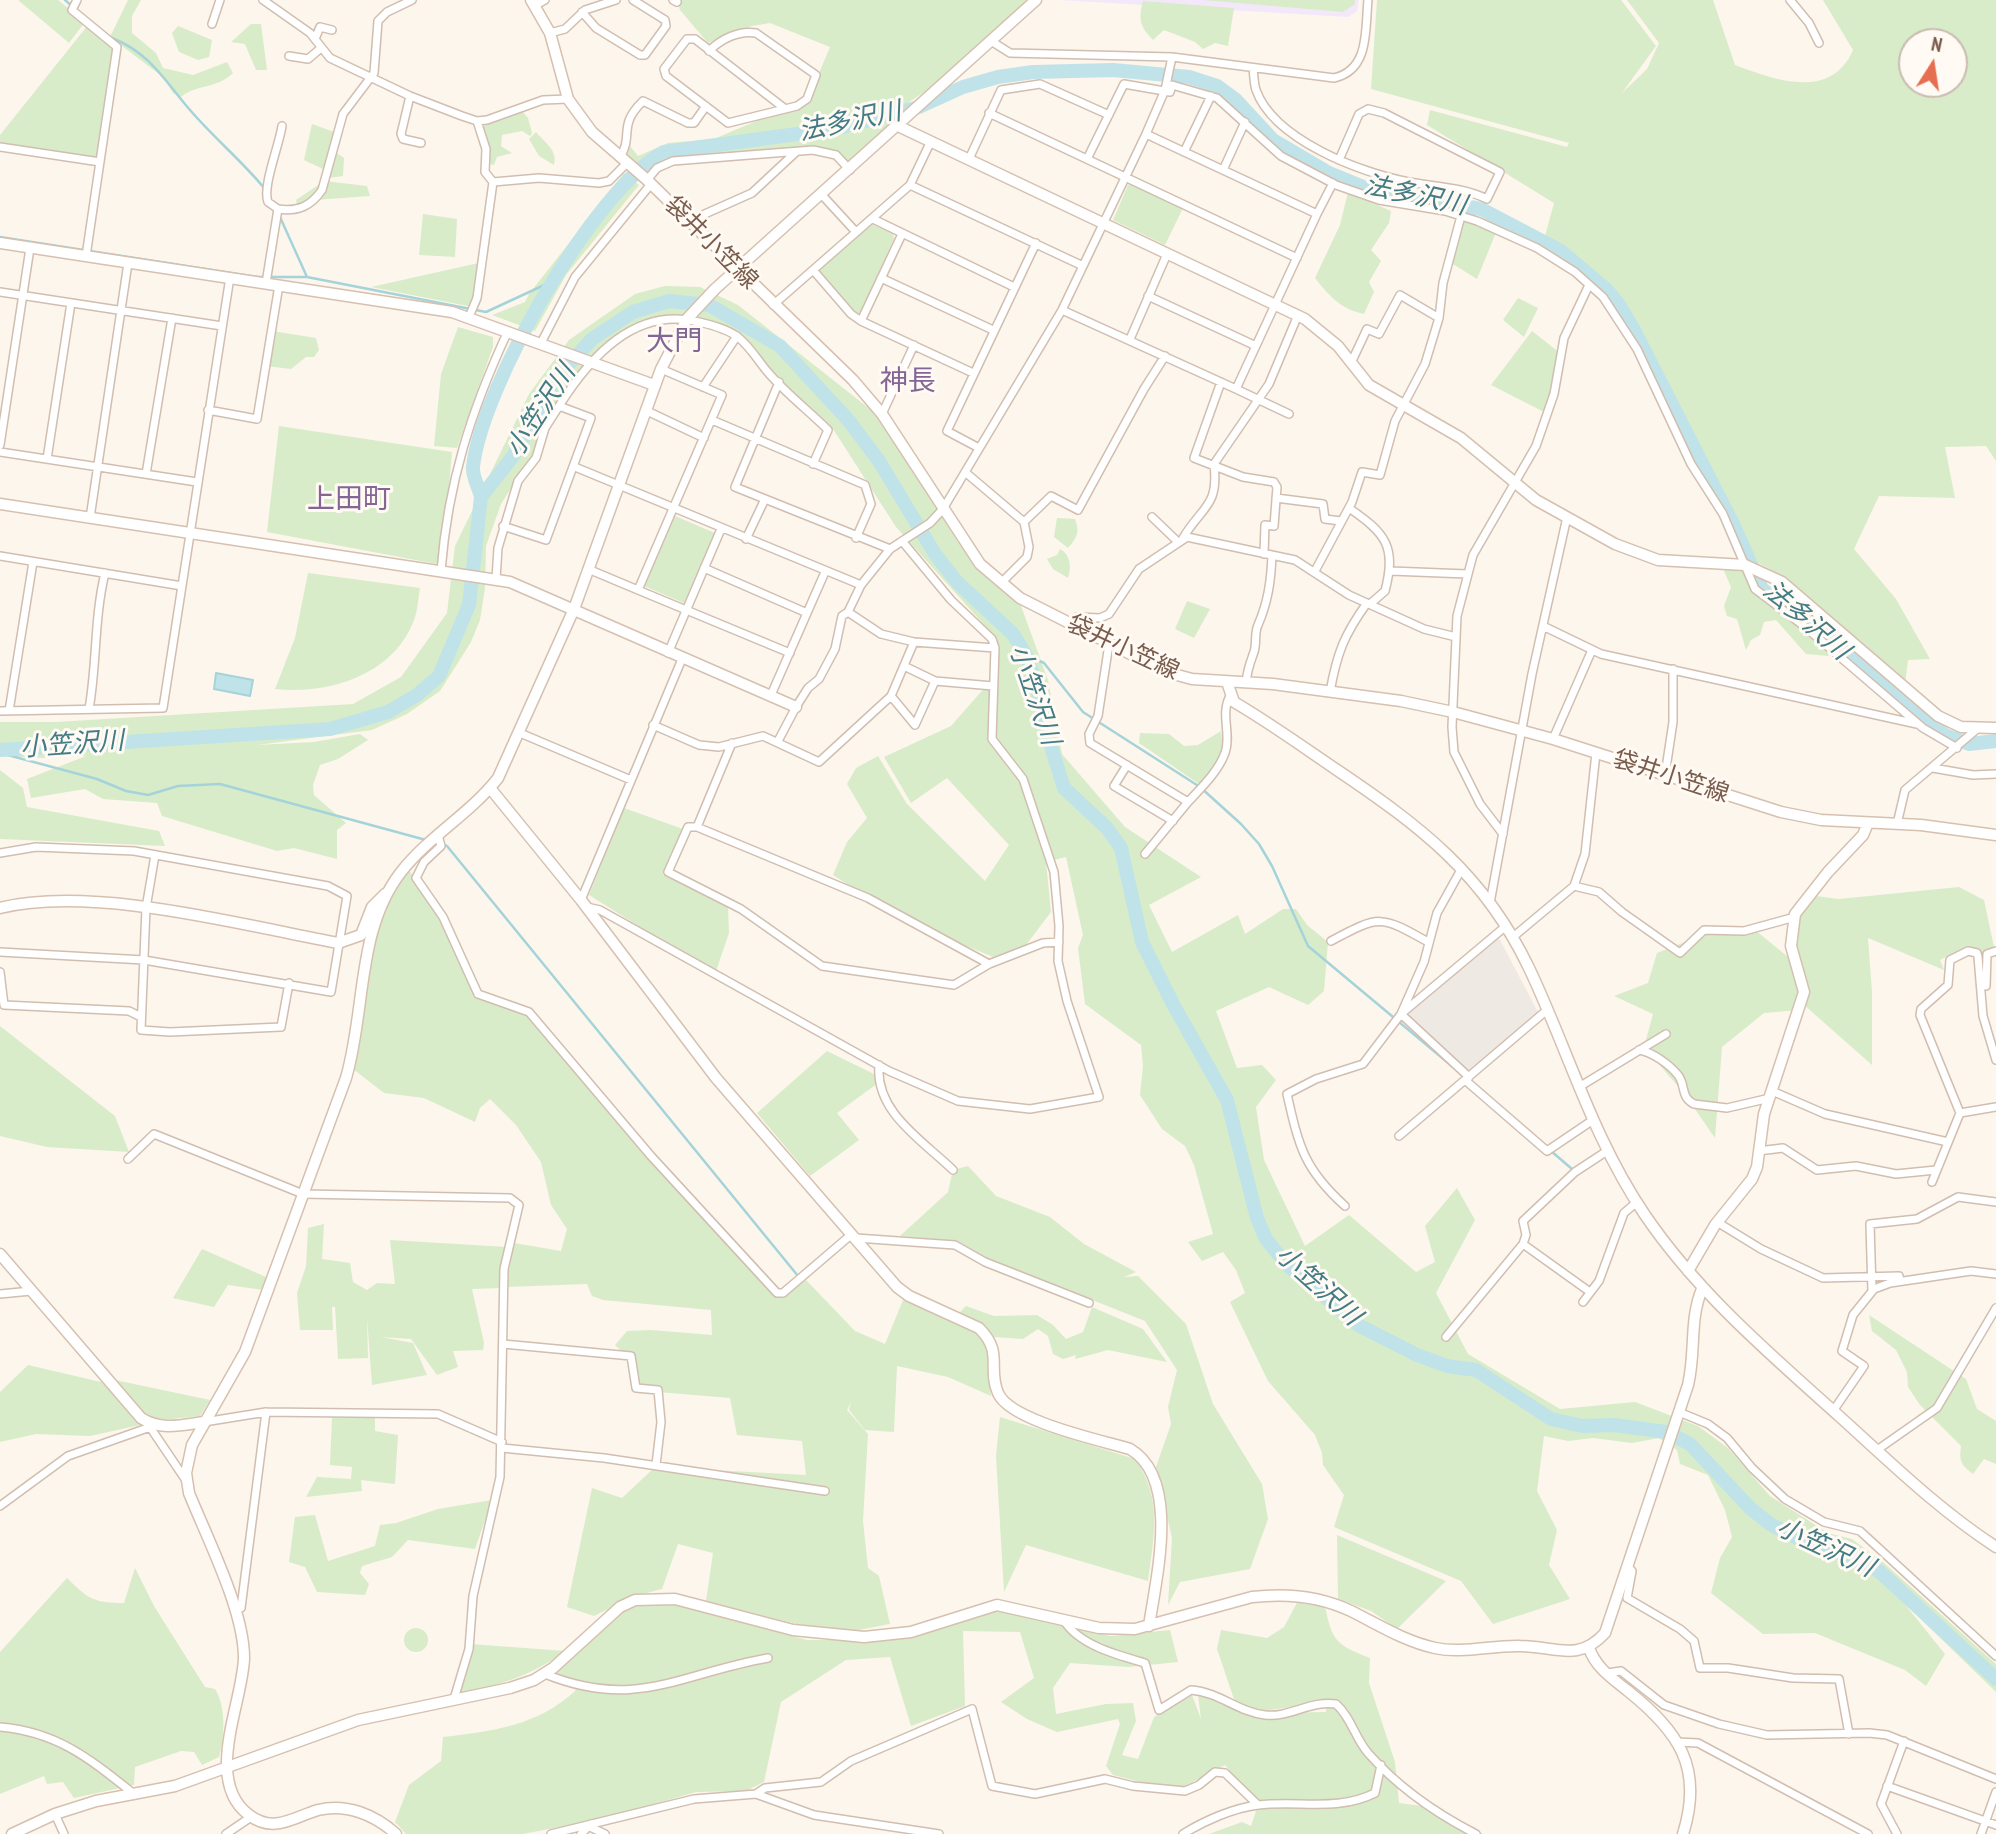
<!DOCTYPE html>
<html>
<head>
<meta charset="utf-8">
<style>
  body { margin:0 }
  #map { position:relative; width:1996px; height:1834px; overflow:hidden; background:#fdf6ec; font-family:"PT Sans Narrow",sans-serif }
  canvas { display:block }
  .north { position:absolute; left:1898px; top:28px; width:70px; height:70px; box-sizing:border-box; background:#fffaf3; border:2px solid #cabbb1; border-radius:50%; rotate:12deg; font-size:19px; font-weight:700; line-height:28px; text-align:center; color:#7a5c4d }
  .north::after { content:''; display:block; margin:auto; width:24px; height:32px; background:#e76f51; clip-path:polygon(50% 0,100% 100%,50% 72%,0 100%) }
</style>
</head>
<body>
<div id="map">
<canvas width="1996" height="1834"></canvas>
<div class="north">N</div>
</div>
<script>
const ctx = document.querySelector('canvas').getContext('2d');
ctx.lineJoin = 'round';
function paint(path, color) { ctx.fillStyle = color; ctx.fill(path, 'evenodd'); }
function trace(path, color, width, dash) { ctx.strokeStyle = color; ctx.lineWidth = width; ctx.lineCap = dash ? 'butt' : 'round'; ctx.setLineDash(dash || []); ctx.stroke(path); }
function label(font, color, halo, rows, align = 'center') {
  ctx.font = font + ' "PT Sans Narrow","Noto Sans JP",sans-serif'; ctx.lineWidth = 6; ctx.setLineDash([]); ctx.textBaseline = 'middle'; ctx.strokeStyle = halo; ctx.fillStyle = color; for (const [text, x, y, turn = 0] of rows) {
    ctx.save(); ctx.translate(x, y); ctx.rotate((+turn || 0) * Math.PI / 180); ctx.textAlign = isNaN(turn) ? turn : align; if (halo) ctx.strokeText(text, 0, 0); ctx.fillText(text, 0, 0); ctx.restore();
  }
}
paint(new Path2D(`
  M1498,936l41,78 -70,60 -66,-58z`), '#efe9e4');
paint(new Path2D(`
  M1059,0h300l-2,11 -9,6z`), '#f3e8fa');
paint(new Path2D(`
  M18,0h40l27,22 -16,21z
  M128,0h13l-9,16v17l24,20 7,15 30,7 34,-13 6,11c-16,16 -37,11 -52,24l-8,-4 -10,-16 -53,-40z
  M677,0h355l-68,66 -58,38v11l-56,55 -14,-15 -21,-5 -142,11 -16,7 -10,12 -20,-23 3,-11 8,10 30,-13 46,-4 94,-40 22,-52 -60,-24 -18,3 -44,17 -28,-33z
  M1203,0h152v4l-12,8z
  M1377,0h244l35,46 -34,47 25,-24 12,-26 -32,-43h86l22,65c40,15 96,36 118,-15l-30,-50h173v461l-10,-15 -41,1 10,51 -76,-2 -25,53 42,50 34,60 -22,1 -3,24 -135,-115 -24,-12 -77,-138v-11l-39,-75 -42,-56v-7l-18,-18 -25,-16 9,-33 -127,-78 3,-15 137,37 2,-4 -198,-54zM1912,42h42v42h-42z
  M1143,1l91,7 -6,38 -13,-3 -12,6 -8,-7 -31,-12 -11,10c-13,-13 -15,-21 -10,-39z
  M251,24h10l6,46h-11l-11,-26 -14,-2z
  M88,25l29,22 -21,115 -96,-20v-7z
  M178,26l34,14 -3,17 -11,3 -19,-8 -7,-19z
  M523,112l5,6 4,15 -2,3 -8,-5 -20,4 -1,11 11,7 -15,4 -3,8 -5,-1 -10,-36 33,-14z
  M312,124l25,9 -6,22 6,-2 7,5 -1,18 -22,3 2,-10 -19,-9z
  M536,132c9,11 22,18 18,33l-15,-9 -10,-17z
  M624,173l15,12 -73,90 -31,56 -43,-16 33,-13 4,-8z
  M324,181l43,5 3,10 -55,4 -17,9 -2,-9z
  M1131,184l52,24 -18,37 -52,-25 15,-35z
  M1348,192l43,19 -2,12 -18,27 10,11 -12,21 5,10 -10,22c-23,-5 -34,-17 -49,-36l25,-53z
  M423,214l34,5 -2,38 -36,-2z
  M1461,216l36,14 -20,49 -29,-18z
  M871,224l22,10 1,5 -34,74 -4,1 -37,-44z
  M483,262l-10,45 -102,-20z
  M665,286l35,1 38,18 142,112 79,127 61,59 28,77 14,74 63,73 76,50 -52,28 23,47 66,-37 7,19 38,-25h13l11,16 21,17 -4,49 -16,14 -39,-18 -53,24 21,57 25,-3 14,15 -20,27 8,53 41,86 44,-31 67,57 19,-10 -10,-36 32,-38 18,32 -39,73 32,61 92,55 75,-7 63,24 30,22 42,48 58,37 24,6 32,24 112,101v28l-93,-90 42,52 -19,32 -21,-16 -90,-37 -52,1 -52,-41 9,-35 12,-21 -7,-27 -17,-35 -28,-11 -3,-14 -18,-12 -27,5 -39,-5 -25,3 -24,-5 -7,55 20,39 -8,35 21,34 -77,25 -32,-43 -127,-54 10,-32 -21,-30 -1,-12 -7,-18 -47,-54 -38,-79 15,-9 -9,-23 -13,-18 -21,9 -14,-19 25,-8 -19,-69 -9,-19 -23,-17 -22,-34 3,-29 -2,-21 -56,-41 -7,-56 5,-13 -17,-78 -20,5 5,50 -25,33 -33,12 -91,-38 -69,-44 14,-33 20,-24 -20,-34 9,-16 22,-12 29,48 78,77 24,-36 -62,-67 -36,25 -27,-46 67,-31 43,-49 2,-39 -100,-111 -63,-98 -69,-62 -34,-37 -51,-14 -24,5 -37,18 -44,44 -28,44 -14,29 -31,48 -15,42 -1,42 -5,32 -9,22 -31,49 -33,23 -35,16 -115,15 57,-3 46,-8 8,6 -30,19 -18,6 -7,20 1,10 32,28 -9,7v29l-43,-11 -17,3 -115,-35 -5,-13 -54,-4 -18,-10 -54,9 -4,-19 59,-23 -42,2 -44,-2v-34h56l297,-18 48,-27 46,-64 8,-67 74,-152 40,-54 66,-46z
  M1518,298l20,10 -14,29 -21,-17z
  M458,327l35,10v10l-36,101 -23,-2 7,-72z
  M272,331l44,7 3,12 -5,7h-8l-15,12 -25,-3z
  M1532,331l28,22 -12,61 -57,-29z
  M279,426l173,26 -10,113 -175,-33z
  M675,516l40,17 -31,70 -40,-17z
  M1057,518l18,1c5,13 2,19 -7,29l-14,-11z
  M1060,549c10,5 12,18 8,29l-15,-9 -6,-10 10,-4z
  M1721,564l23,5 -2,2 8,11 55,39 28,29 -5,6 -22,-2 -30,-34 -12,2 -4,13 -9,5 -5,10 -9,-31 -10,-3 -3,-10 7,-19z
  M308,573l112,15c-2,10 -2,22 -6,32 -20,55 -86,75 -139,69l20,-51z
  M1187,601l23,8 -16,29 -19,-9z
  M1221,731l3,24 -25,29 -60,-41 1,-10 29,1 15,12 14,-1z
  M0,770l23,18 4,19 132,24 6,15 -165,-7z
  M624,808l59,21 -20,46 65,31 1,27 -14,41 -126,-79z
  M406,866l40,56 32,72 51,18 103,121 144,160 18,-4 12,-9 49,51 30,13 18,-44 77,33 6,9 5,54 -43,-19 -51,-11 -3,66 -29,-2 -16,-20 2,-8 -4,8 21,24 -5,87 5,47 11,8 11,48 -36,7 -46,-4 -102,-26 7,-48 -35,-9 -16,45 -27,7 -41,20 -27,-9 25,-119 30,10 33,-31 151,8 -4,-34 -65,-6 -7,-37 -72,-6 -22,-8 -4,-22 -17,-17 12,-14 24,-1 61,5 -1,-25 -108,-10 -11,-4 -5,-12 -81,3 8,-44 47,8 6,-22 -16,-24 -10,-43 -25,-37 -26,-26 -10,9 -5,14 -51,-24 -40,-5 -31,-24 16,-122 10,-37z
  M1959,887l25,13 11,52 -18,1 -12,-6 -25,13 4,10 -76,-32 4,54v73l-69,-61 -5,6 -34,3 -42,34 -7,91 -32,-46 -39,-45 9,-33 -39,-18 34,-13 9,-30 56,-22 42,-1 38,31 8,15 -3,-28 -7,-16 17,-37 31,4z
  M0,1026l115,90 14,36 -82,-5 -47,-11z
  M827,1051l51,25v7l-41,30 22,27 -49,36 -53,-63z
  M968,1166l28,30 54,21 34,27 52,28 -12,5 14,-1 48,48 27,80 49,80 6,35 -18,50 -70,13 -12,23 4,-67 -16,-71 15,-43 -3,-17 9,-37 -32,-49 -156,-62 -31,-18 -58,-5 48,-44 5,-22z
  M324,1224l-2,35 28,4 3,19 14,8 10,-7 18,1 -5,-44 117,7 -6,41 -29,1 12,54 -1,7 -30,1 5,16 -21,8 -26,-36 -30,-2 32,6 14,32 -55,10 -5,-67 1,40 -30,1 -3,-52h-3l1,23h-33l-3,-37 9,-27 2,-38z
  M202,1249l64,28 -3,13 -35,-5 -14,22 -41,-9z
  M966,1306l28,10 43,-1 16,10 13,14 17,-7 9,-25 51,22 24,33 -59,-12 -33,9 1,-4 -13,4 -10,-5 -5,-18 -10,-7 -15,10 -29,-2 -9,-11 -26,-13z
  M1869,1315l97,64 11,30 19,12v43l-12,-5 -11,15c-12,-9 -14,-13 -12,-28l-41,-41 -12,-18 -1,-15 -11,-22 -24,-19z
  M28,1365l73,17 14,-2 95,20 -10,16 -37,4 -73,16 -54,-2 -36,8v-50z
  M1000,1417l135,42c28,39 19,77 13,122l-122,-36 -22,47 -8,-136z
  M332,1418h43v13l23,4 -3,49 -34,-4 1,11 -56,6 11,-20 34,2 1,-12 -22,-2z
  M492,1500l-17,49 -67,-9 -16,17 -30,9 -2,7 9,11 -4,11 -48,-3 -12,-25 -16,-5 6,-45 20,-2 13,46 47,-15 5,-21 16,-2 42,-14z
  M1337,1535l109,46 -49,48 -26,-18 -33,-12z
  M135,1568l19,38 51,81 10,2c11,17 10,49 4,68l-17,8 -8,-13 -13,-1 -46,16 -1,18 -60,13 -11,-16 -16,2 -3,-8 -44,18v-142l67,-74c21,21 27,25 57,25z
  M1298,1601l27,5c7,36 12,39 45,52l-1,25 26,79 4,41 30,4 54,27h-274l33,-12 9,4 7,-21 -33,-40 -42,22 -31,-2 -39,-10 -7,-9 14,-42 -2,-5 -61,13 -30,-13 -26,-17 33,-24 -14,-46 -57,-1 2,75 -54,20 -21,-69 -44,3 -65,42 -17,80 -18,9 -50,1 -91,26 -82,16h-117l-11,-12 14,-37 32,-24 2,-24c50,-6 95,-11 133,-47l-24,-16 72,-63 21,-8 28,1 134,36h90l98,-31 116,27 59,-6 8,32 -50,5 -58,-4 -17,25 3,26 50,-10 27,-1 3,18 -14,34 16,4 16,-42 38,-22 9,24 -3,-24 45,14 -7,-4 -19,-56 4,-19 46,8 17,-11zM1327,1702l-1,10 -63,1v-2z
  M404 1640a12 12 0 1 1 24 0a12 12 0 1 1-24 0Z
  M470,1644l96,7c-37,26 -67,34 -110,44z`), '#d8ecc9');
const water = new Path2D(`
  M216,673l37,7 -3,16 -36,-7z`);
paint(water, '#bfe3e8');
trace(water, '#a5d3da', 2);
trace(new Path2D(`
  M65,0l7,6
  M112,38c38,15 53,43 78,72 24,28 52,51 75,79
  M280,217l27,60
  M0,237l257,40h50l179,35 67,-31
  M1026,655l18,8 39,49 117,75 41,37 18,20 13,22 36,80 145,121
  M0,753l97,26 29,12 22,4 30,-9 42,-2 206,56
  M443,844l4,2 351,430
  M1551,1151l21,18`), '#a5d3da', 2.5);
trace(new Path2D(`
  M481,497c-2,-9 -9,-21 -8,-30 8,-79 121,-278 191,-315l170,-23 85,-22 44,-20 35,-10 35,-5 80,-2 76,7 28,9 19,14 37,40 56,33 39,16 113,20 80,42 45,38 12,14 17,29 99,194 28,63 45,33 138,113 24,9 27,-3
  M0,750l330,-21 58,-17 29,-17 22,-19 30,-71 12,-108 33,-42 43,-78 35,-38 41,-27 36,-11 40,4 71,41 69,75 30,40 56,93 22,28 56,52 13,21 11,32 7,37 20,64 43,40 14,20 21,94 32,64 53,94 30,118 9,21 20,25 72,61 59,30 30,11 29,4 75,49 31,7 32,-1 52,7 24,12 60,64 20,16 49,25 29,6 31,16 117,108`), '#bfe3e8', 14);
const street = new Path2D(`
  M77,0l-5,10 45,37 -31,209
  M263,0l47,33 20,25 80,38 52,20 15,5 10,-1 56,-20 25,-1
  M673,0l4,2
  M1790,0l19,23 10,20
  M536,5l9,-5
  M582,12l14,16 44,27h5l21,-29 -1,-6 -32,-20
  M212,24l8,-24
  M550,33l15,-4 20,-19 31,-10
  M315,39l5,-12 12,3
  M991,41l19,12 162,4 162,21c36,-8 31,-49 34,-78
  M709,51c12,-12 30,-21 47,-18l60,42 -9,24 -10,7 -69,17 -62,-47 -2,-7 23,-30h8l89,69
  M289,56l19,3 13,-11
  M1253,69c1,7 1,15 3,21 18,50 105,83 153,92 27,5 53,5 78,17l13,-27 -116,-59 -16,-4 -9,5 -20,46
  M410,96l-9,38 2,5 18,4
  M989,113l308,145
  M477,121l9,28 -1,23 8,10 46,-4 60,5 10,-2 18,-18
  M0,147l100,15
  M1184,152l27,-56
  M620,157c14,-21 -3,-31 23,-56l45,22h6l12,-17
  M969,159l32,-69 39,-6 69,31
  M1087,159l37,-75 46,8 2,-7 45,13 64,58 55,29 43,15 66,11 32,10 60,27 38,24 28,25 34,52 54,115 32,50 32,75 49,37 119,102 34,20
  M1223,170l22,-48
  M647,180l10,-12 16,-7 140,-11 23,5 14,15
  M910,185l173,81
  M822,195l34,37
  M278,209c20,3 33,-3 44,-19l21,-76 31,-41 4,-52 9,-9 25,-12
  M1317,214l16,-31
  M873,219l141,68
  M689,221l63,-28 44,-41
  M813,270l38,44 10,7 112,52
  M881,278l112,52
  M266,283l12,-74 -10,-7c-6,-15 11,-56 14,-76
  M0,292l222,34
  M1148,296l108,50
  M773,305l137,-120 21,-44
  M1062,310l174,79 81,-175 -171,-80
  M469,317l8,-19 16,-116
  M861,321l41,-87
  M1130,339l37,-85
  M541,343l34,-66 76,-93
  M1351,363l16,-34 12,5 21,-39 39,23
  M661,369l61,26 -84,195 152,63
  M779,382l-44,105 155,62
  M1221,382l-27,76 49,19 31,5 3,5 -3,39 -9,-1 -1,29
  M703,387l34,-51
  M1236,389l53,25
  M559,406c31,-49 76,-100 140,-84 13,3 29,7 40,16 11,9 18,21 27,32 18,22 42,40 62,60l-15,34
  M208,410l49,9 22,-134
  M645,410l59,28
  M882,414l32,-69
  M712,420l153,65 6,19 -15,34
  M0,445l30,-197
  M979,448l-32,-17 89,-188
  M0,452l197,30
  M47,459l24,-156
  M575,467l286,118
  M965,472l59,50
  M146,474l26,-156
  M1276,498l47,6 2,15 16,2
  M1349,508c36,25 48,38 36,83l-15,13
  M1152,517l25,24
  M90,518l38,-255
  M1183,538c19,-32 36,-31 31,-74l55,-80 29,-69
  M746,539l19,-40
  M0,556l182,30
  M704,568l103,45
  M588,569l50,21
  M441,571c7,-89 30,-160 67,-240
  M1315,571l37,-69 10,-30 18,3 15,-54 30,-57 14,-46 4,-35 18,-67
  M1391,571l76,3
  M496,579l2,-31 20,-67 18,-23 9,-30 14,-22 32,12 -45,122 -43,-14
  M1001,583l26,-26 2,-10 -5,-25 27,-26 27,14 66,-121 21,-33
  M848,612l33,22 33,8 81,6
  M1071,625l6,-8 23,1 9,-4 30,-45 48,-32 108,23 54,35 75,34 32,8
  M1543,626l58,28 316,70
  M1109,644l-11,72 -9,18 1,9 98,59 -43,52
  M668,653l53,-124
  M904,666l31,15 58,5
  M1246,683c1,-13 4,-20 8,-31 3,-9 0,-19 4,-27 10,-23 13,-44 14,-70
  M1330,692c7,-39 14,-57 37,-89
  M771,695l54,-123
  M891,696l24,29 20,-44
  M89,709c8,-45 5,-91 16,-136
  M0,711l163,-3 67,-431
  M9,711l24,-149
  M653,725l46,20 20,2 44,-11 56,26 72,-66 23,-54
  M520,733l111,47
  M1553,739l39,-89
  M778,741l18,-34 12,-19 11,-9 16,-30 7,-33 6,-4 13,-27 29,-36 40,-26 13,-14 119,-199 84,-176 19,-44 7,-33
  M732,743l-35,84 171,71 121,66
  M1127,765l-13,21 59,35
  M1933,768l40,7 23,-1
  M1665,775l8,-53v-53
  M1188,802c13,-14 30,-30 37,-49 7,-20 -6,-39 6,-59
  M1897,824l8,-34 72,-61
  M697,827h-9l-20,45 73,37 81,57 132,19 35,-21 54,-21 16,-1
  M1503,834l-23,-30 -26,-52 -2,-25 5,-111 16,-61 63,-109 18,-52 10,-56 25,-53
  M438,835l3,11 -17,16 -8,16 27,39 35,77 51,18 122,144 126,137h6l69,-59
  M0,853l36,-6 98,4 194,35 19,10 -16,96 -187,-32 -144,-8
  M155,855l-9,53 -5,122 29,2 111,-5 8,-44
  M1574,886l25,6 23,20 58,41 24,-23 40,1 51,-14
  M581,900l101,-241
  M1490,903l42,-229 35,-157
  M587,907l13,3 289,161 69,30 72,8 69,-12 -32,-96 -9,-40 1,-35 -5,-54 -31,-93 -31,-40 3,-91 -3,-9 -41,-39 -49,-59
  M1513,937l61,-51 11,-32 11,-101
  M1331,941c49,-26 49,-26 97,1
  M0,972l4,33 125,6 12,6
  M1986,986l1,-32 9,-3
  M1639,1050c13,2 30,14 39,25 8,10 2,22 16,29l33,4 43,-10
  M879,1065c-4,47 43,75 74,105
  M1469,1077l-68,-63 105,-88
  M1465,1080l82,71 46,-31
  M1579,1087l87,-53
  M1772,1091l53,23 123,28
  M1960,1113l-40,-98 1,-6 27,-24 2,-25 18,-9 9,2 1,4 5,59 13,44
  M1399,1136l148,-126
  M1758,1151l25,-3 34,22 39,-4 40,8 40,-4
  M128,1159l26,-25 149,60 207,4 9,7 -15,64 -4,208 -27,119 -4,53 -15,50
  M1932,1182l28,-69 36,-6
  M1345,1206c-41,-37 -46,-59 -58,-112l29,-15 47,-15 38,-50 23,-52 13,-49 25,-45
  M1717,1222l44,27 62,29 76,-2 1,5
  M856,1238l99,7 30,17 104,41
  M1523,1244l67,48
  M1872,1291l-2,-67 47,-5 41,-22 38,5
  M0,1294l31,-3
  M1583,1302l16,-21 25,-68 13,-11
  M1446,1337l77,-93 3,-9 -3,-14 52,-49 32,-21
  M503,1344l128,12 5,32 22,2 3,32 -5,43
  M1833,1411l31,-45 -22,-15 11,-36 21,-26 16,-6 81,-12 25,3
  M1679,1412l29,12 19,14 25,30 33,31 39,23 36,9 136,125
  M204,1422l62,-10 172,2 64,28
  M150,1427l35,52
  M502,1448l102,10 221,33
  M1877,1450l60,-42 59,-100
  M0,1506l68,-50 88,-31
  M1627,1566l5,5 -5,27 53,31 14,12 6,27h28l65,10 46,1 10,55
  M235,1610l6,-2 25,-196
  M1063,1619c15,26 54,36 82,44l14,47 32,-20c28,2 47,22 74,25 24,3 46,-15 71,-11 15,13 19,34 32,49 29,33 69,61 108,81
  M1607,1673l14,-2 43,34 55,19 48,11 102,-2 18,2 109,44
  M545,1674c92,37 136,-1 223,-16
  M0,1727c58,5 90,32 134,67
  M1677,1742l21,1 170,91
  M1887,1786l109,39
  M756,1794l9,-6 56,-6 30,-21 121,-52 20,77 43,8 70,-15 28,7 52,5 14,-6 16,-13 10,1 33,32
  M55,1814l9,20
  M590,1827l15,7
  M226,1834l25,-17
  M551,1834l143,-35 62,-5 58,21 125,19
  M581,1834l10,-10
  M1183,1834c21,-13 50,-26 75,-29 41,-5 79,7 117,-12l6,-28
  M1897,1834l-16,-30 23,-63
  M1981,1834l15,-42`);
const secondary = new Path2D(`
  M531,0l19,33 18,66 24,33 53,46 208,202 29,34 98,150 40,34 146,74 26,7 81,5 128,17 52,11 100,27 228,73 40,8 100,5 75,10
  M898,126l407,193 33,27 31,39 92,53 75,62 79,44 43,16 87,5 37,17 156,134 23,11 35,1
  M0,243l452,69 202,73
  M0,504l510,78 286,125
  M1227,682l7,20c36,21 69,45 103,68 83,56 147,104 192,198 39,82 64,171 116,247 53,78 125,139 194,201 51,46 100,94 157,131
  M490,788l91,112 135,178 181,209 12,9 70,32c25,25 8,39 19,65 12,28 102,47 132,56 51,30 26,129 19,177
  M0,908c93,-23 242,17 338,35l23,-8 11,-28 13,-13
  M0,1254l141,164c20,13 41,7 63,4
  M1688,1271l27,-46 37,-46 5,-12 7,-53 40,-122 -13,-46 4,-32 33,-42 35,-37 5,-12
  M1589,1648c7,20 23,30 39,43 50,40 76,76 55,143
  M12,1834l43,-20 41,-13 79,-15 183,-66 152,-32 24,-8 19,-12 67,-61 15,-7 40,-1 118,31 71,7 47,-5 86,-27 102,23 36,1 117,-32c34,-4 68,-1 99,14 28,14 53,30 84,37 28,6 57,-3 85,-2 35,0 58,17 85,-13l83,-248c8,-33 1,-65 14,-96
  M396,1834c-21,-19 -49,-31 -78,-24 -24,7 -44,24 -69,5 -46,-34 -6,-113 -5,-157 0,-48 -37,-120 -55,-165l-3,-20 6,-28 53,-93 101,-274c20,-68 10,-148 55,-206 28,-36 69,-58 97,-94l76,-169 87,-240 26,-50 28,-30 321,-289`);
trace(street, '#d1beb0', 10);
trace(secondary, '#d6c0b0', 13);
trace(street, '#fff', 7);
trace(secondary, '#fff', 10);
label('24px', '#7a5c4d', '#fffaf3', [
  ["袋井小笠線",711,243,45],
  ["袋井小笠線",1123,648,25],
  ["袋井小笠線",1671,777,18]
]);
label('italic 26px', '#437c86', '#fffaf3', [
  ["法多沢川",850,122,-12],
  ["法多沢川",1415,196,12],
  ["小笠沢川",541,411,-57],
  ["法多沢川",1806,621,41],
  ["小笠沢川",1034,695,71],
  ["小笠沢川",72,745,-4],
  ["小笠沢川",1318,1286,42],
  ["小笠沢川",1825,1548,25]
]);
label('28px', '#846695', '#fffaf3', [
  ["大門",674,342],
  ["神長",908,382],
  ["上田町",349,500]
]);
</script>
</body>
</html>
